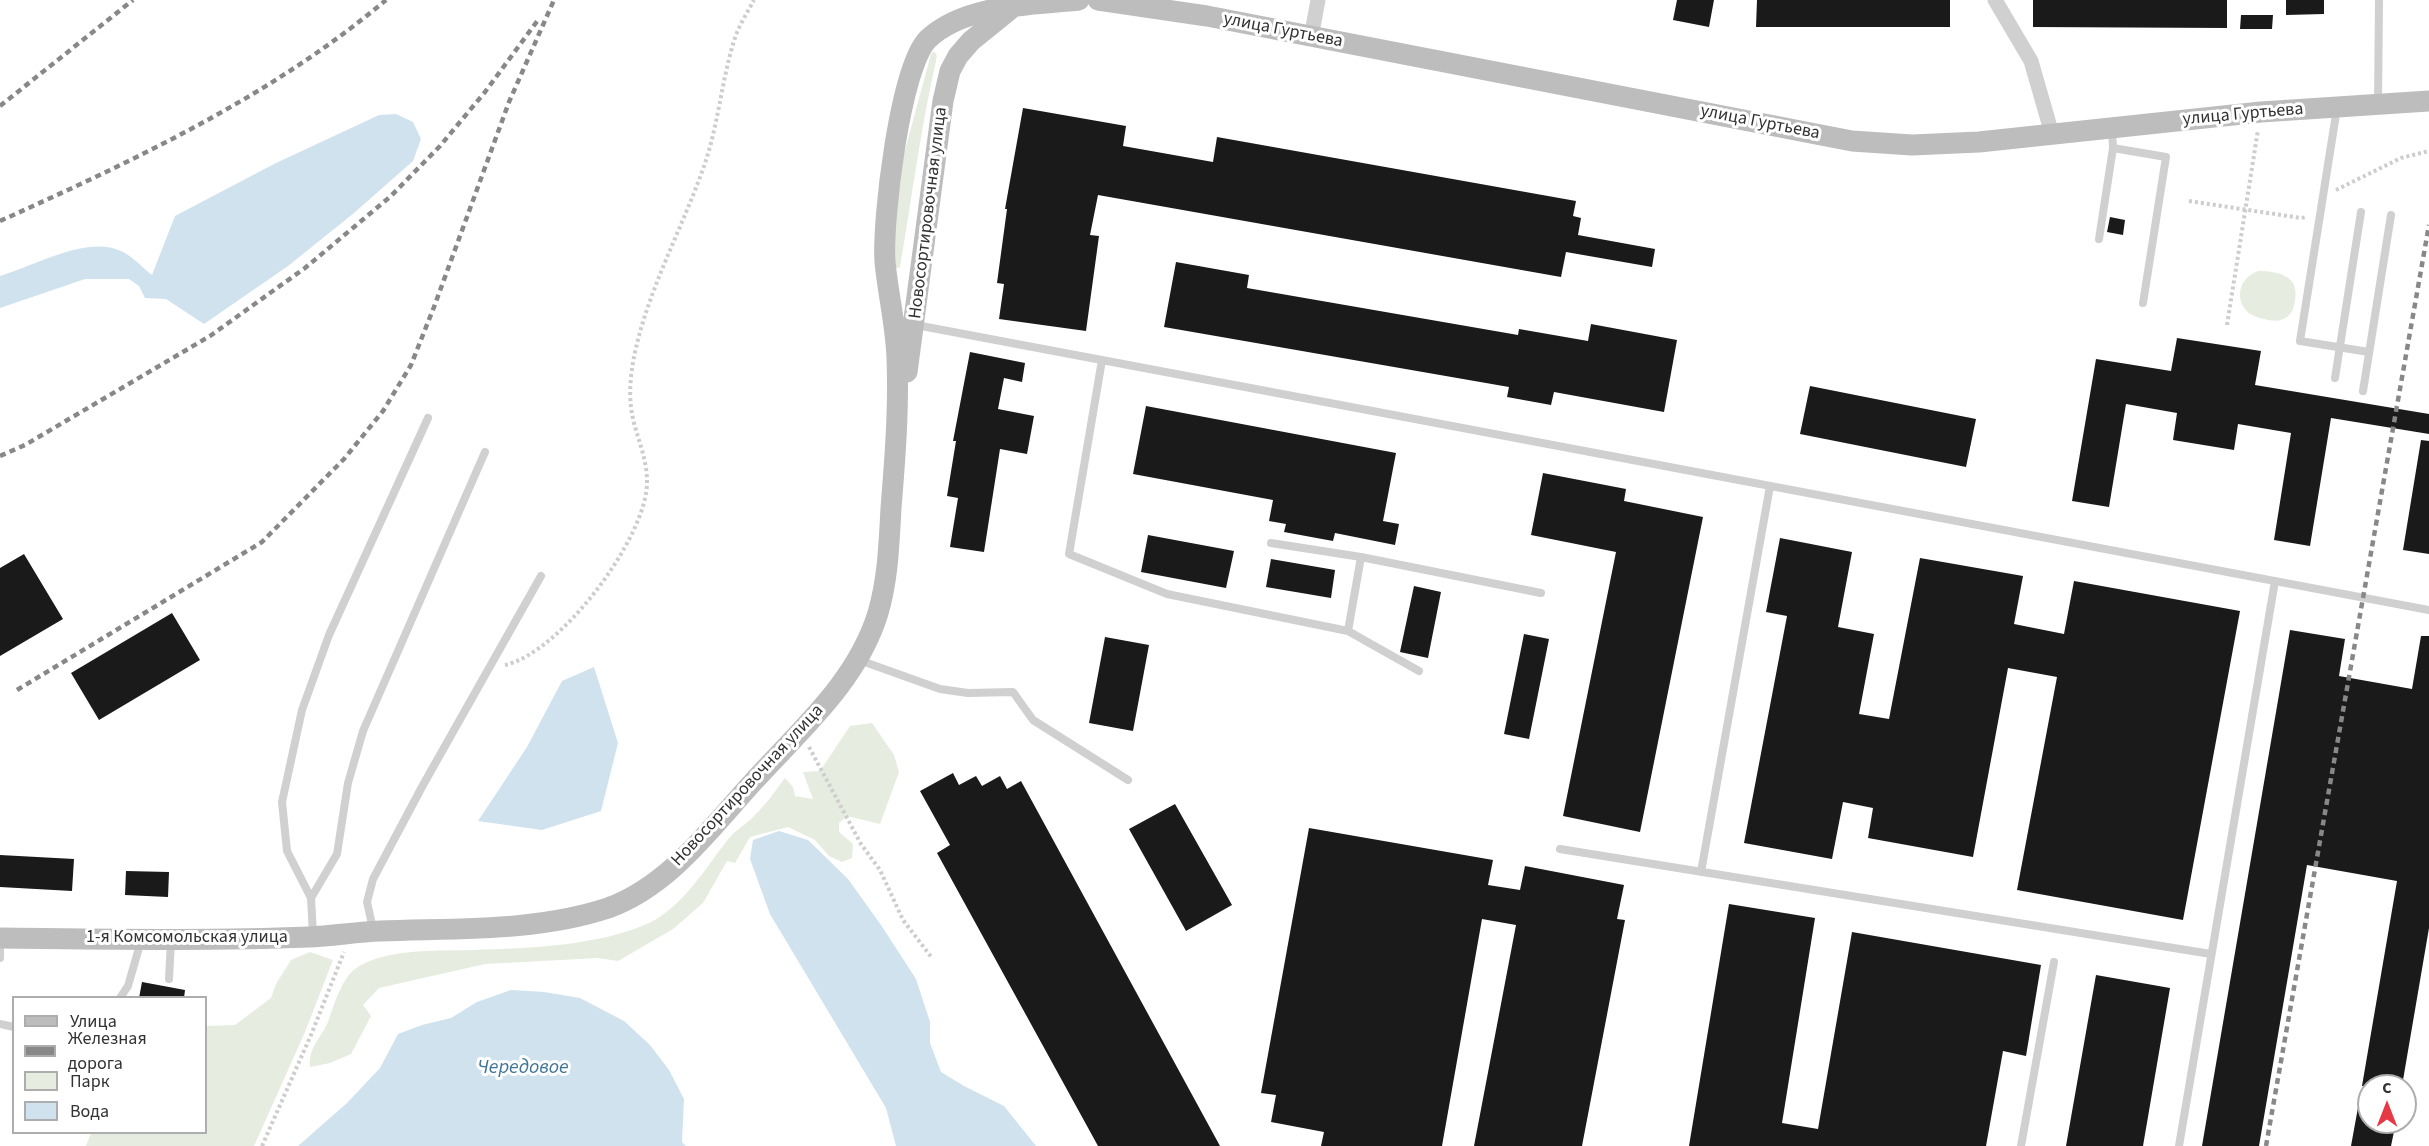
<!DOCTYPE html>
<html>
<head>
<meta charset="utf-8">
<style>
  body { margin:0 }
  #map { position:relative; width:2429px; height:1146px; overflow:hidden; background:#fff; font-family:"Source Sans 3",sans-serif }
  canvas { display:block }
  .legend { position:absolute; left:12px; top:996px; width:195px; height:138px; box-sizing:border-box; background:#fff; border:2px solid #adadad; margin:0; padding:8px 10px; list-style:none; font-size:18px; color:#333 }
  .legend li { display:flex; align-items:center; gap:12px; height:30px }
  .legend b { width:30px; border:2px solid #adadad }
  .north { position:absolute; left:2357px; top:1074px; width:60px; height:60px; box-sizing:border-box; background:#fff; border:2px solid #adadad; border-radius:50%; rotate:0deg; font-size:16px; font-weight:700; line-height:24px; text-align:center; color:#333 }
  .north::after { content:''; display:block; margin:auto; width:21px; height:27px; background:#e63946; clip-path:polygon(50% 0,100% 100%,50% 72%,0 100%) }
</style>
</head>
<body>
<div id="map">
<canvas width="2429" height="1146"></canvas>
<ul class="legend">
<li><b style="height:8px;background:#bdbdbd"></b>Улица</li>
<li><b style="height:8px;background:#888"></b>Железная дорога</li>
<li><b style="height:16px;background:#e6ecdf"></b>Парк</li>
<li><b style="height:16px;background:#cfe2ee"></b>Вода</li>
</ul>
<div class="north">С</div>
</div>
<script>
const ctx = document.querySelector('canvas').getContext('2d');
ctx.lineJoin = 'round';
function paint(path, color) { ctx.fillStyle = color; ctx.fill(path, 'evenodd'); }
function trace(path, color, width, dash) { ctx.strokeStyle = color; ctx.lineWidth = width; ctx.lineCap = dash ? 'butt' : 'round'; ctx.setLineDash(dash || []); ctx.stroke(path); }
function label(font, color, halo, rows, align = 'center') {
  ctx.font = font + ' "Source Sans 3",sans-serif'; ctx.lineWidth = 6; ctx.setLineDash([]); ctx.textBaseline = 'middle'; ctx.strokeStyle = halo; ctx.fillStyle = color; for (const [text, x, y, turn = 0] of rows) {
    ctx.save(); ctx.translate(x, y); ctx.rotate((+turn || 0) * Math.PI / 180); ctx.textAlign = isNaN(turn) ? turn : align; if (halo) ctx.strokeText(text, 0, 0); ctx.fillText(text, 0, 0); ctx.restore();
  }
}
paint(new Path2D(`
  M934,51l3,5c-16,70 -25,140 -37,211l-5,2 -5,-41 14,-74 27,-100z
  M2258,271c20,0 42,5 37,29 -1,7 -3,13 -8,17 -7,5 -14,4 -23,2 -31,-5 -31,-39 -6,-48z
  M872,723l22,32 5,17 -19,52 -33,-8 -8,7v9l14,12 -1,14 -10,4 -13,-6 -14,-16 -27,-13 -38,10 -15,26 -8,-2 -24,42 -30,26 -55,32 -20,-3 -113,6 -106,24 -16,17 8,11 -20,38 -21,9 -20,4c-2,-19 11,-29 18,-45 5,-15 14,-44 27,-53 29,-21 84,-18 119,-19 55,-2 125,-4 175,-27 34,-16 58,-57 80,-85 6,-7 14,-12 21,-18 13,-12 24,-27 35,-42l8,9 2,9 18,3 -10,-27 17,-1 30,-45z
  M310,952l23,8 -28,72 -51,114h-168l5,-13 115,-1v-106l29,-1 36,-27 5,-14 15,-24z`), '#e6ecdf');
paint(new Path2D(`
  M396,114l17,8 8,17 -8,22 -59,52 -66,53 -84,58 -38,-25 -21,-1 -6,-12 -10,-7h-44l-85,29v-32c35,-10 88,-42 123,-24 10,5 20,16 29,23l23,-59 99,-52 105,-49z
  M594,667l24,76 -17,68 -59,19 -64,-9 49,-74 35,-66z
  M779,831l29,9 40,39 33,46 35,54 14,43v21l11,29 23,14 40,20 32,40h-140l-10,-38 -116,-194 -20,-55 3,-19z
  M511,990l33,2 36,6 44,23 26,24 19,25 15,29 -2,43 4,4h-388l49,-43 33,-35 18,-34 24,-9 29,-7 26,-16z`), '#cfe2ee');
paint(new Path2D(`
  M1677,0h37l-5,27 -36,-7z
  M1757,0h193v27h-194z
  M2033,0h194v28l-194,-1z
  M2286,0h38v14l-38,1z
  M2241,15h32l-1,14h-32z
  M1023,108l103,18 -3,20 90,16 4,-25 359,64 -3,15 8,2 -3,17 77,14 -3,18 -86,-15 -5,25 -463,-82 -8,40 9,1 -13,95 -87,-12 5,-35 -7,-1 10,-74h-2z
  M2110,217l15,3 -2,15 -16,-3z
  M1176,262l73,13 -2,13 271,47 1,-6 69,12 3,-17 86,16 -13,72 -110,-20 -3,13 -44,-8 2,-10 -345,-60z
  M2177,338l84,13 -6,34 174,29v20l-98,-16 -21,128 -36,-6 17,-107 -53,-9 -4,26 -61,-10 4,-27 -51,-9 -17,103 -37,-6 24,-142 75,12z
  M970,352l55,11 -3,19 -18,-4 -6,31 36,7 -7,38 -27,-5 -16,103 -34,-5 8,-49 -11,-2 9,-55h-3z
  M1810,386l166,33 -10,48 -166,-33z
  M1146,406l250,47 -13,68 16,3 -4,21 -60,-12 -2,8 -49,-9 2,-8 -17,-3 4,-21 -140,-26z
  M2421,440l8,1v113l-26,-4z
  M1543,473l83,16 -2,12 79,16 -63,315 -77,-16 53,-264 -85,-17z
  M1148,535l86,16 -8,37 -85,-16z
  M1780,538l72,14 -14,75 36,7 -15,80 30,5 31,-161 103,18 -9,48 50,10 10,-53 166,30 -57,309 -166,-30 40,-213 -49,-9 -35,189 -105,-19 5,-30 -30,-6 -11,57 -88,-16 43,-227 -21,-4z
  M24,554l39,65 -63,37v-88z
  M1271,559l64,11 -4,28 -65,-11z
  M1414,586l27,6 -13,66 -28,-6z
  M172,613l28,47 -101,60 -28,-47z
  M2290,630l55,9 -6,37 73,13 9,-53h8v292l-27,158h-40l35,-205 -90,-16 -48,281h-57z
  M1524,634l25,5 -20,100 -25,-5z
  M1105,637l44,8 -16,86 -44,-8z
  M953,773l6,12 17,-9 6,10 18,-10 7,13 14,-8 199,365h-122l-161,-293 13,-8 -30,-54z
  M1175,804l57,101 -46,26 -57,-102z
  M1309,828l184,32 -5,25 32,5 5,-24 99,19 -7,34 8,1 -43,226h-108l42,-221 -34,-6 -40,227h-121l3,-14 -53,-10 5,-27 -15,-2z
  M0,855l74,4 -2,32 -72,-4z
  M126,871l43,1 -1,25 -43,-2z
  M1729,904l86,14 -33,205 36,6 34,-197 189,33 -15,91 -23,-5 -17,95h-297z
  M2096,975l74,13 -27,158h-77z
  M142,982l43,8 -1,8h-45z
  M2361,1091l8,1v30h27l-5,24h-40z`), '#1a1a1a');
trace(new Path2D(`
  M2336,190l65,-32 28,-7
  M2189,201l112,17 6,-1
  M2227,325l31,-195
  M505,665c55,-12 142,-127 142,-183 0,-28 -13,-49 -16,-75 -2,-16 0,-35 3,-50 13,-65 47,-126 69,-188 15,-41 18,-86 31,-128 4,-14 13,-28 20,-41
  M809,747l52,97 19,26 23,50 29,38
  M262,1146l49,-111 33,-83`), '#cdcdcd', 4, [3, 3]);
trace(new Path2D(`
  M2378,103l1,-103
  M2337,108l-37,233 69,11
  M2113,148l53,9 -23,146
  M2099,239l14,-91 -1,-19
  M916,325l1513,285
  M1102,360l-33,194 98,40 181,37 13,-74 180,36
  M2335,378l26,-166
  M2363,391l28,-176
  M1271,543l90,14
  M1348,631l71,40
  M859,660l81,29 28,4 45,-1 20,28 95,60
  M1560,849l651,105
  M1701,872l69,-386
  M311,898l26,-44 11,-71 15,-52 122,-279
  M373,929l-6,-27 6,-23 50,-94 118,-209
  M313,934l-2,-36 -24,-47 -5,-49 20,-92 27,-75 99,-217
  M0,958v-20
  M169,979l2,-38
  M120,998l8,-12 13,-45
  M0,1024l14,3
  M2021,1146l33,-184
  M2179,1146l96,-565`), '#d0d0d0', 8);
trace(new Path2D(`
  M1995,0l36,61 21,73
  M1311,38l7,-38`), '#d0d0d0', 15);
trace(new Path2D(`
  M1098,0l109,16 645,125 60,4 67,-3 282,-30 168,-11
  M907,372l36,-271 7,-30 8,-15 13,-15 42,-34
  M0,938c103,1 206,3 309,-1 24,-1 47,-5 71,-6 75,-3 155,1 228,-23 61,-22 102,-79 145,-126 47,-52 104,-100 125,-169 10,-34 11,-69 13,-105 4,-49 8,-100 6,-150 -1,-32 -9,-64 -12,-96 -3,-41 15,-195 43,-223 37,-35 104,-34 151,-39`), '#bdbdbd', 21);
trace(new Path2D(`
  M0,106l133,-106
  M0,221c135,-61 272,-125 386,-221
  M0,456l25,-11 185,-109 95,-68 86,-72 49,-50 45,-54 53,-72
  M17,690l245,-148 82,-83 39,-48 28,-46 23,-58 75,-205 45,-102
  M2266,1146l163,-921`), '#888', 4.5, [6, 4.5]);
label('18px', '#333', '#fff', [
  ["улица Гуртьева",1283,31,11],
  ["улица Гуртьева",2243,115,-5],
  ["улица Гуртьева",1760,123,11],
  ["Новосортировочная улица",929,213,-83],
  ["Новосортировочная улица",748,786,-47],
  ["1-я Комсомольская улица",187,938]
]);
label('italic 20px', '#3f7597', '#fff', [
  ["Чередовое",523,1069]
]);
</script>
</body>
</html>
